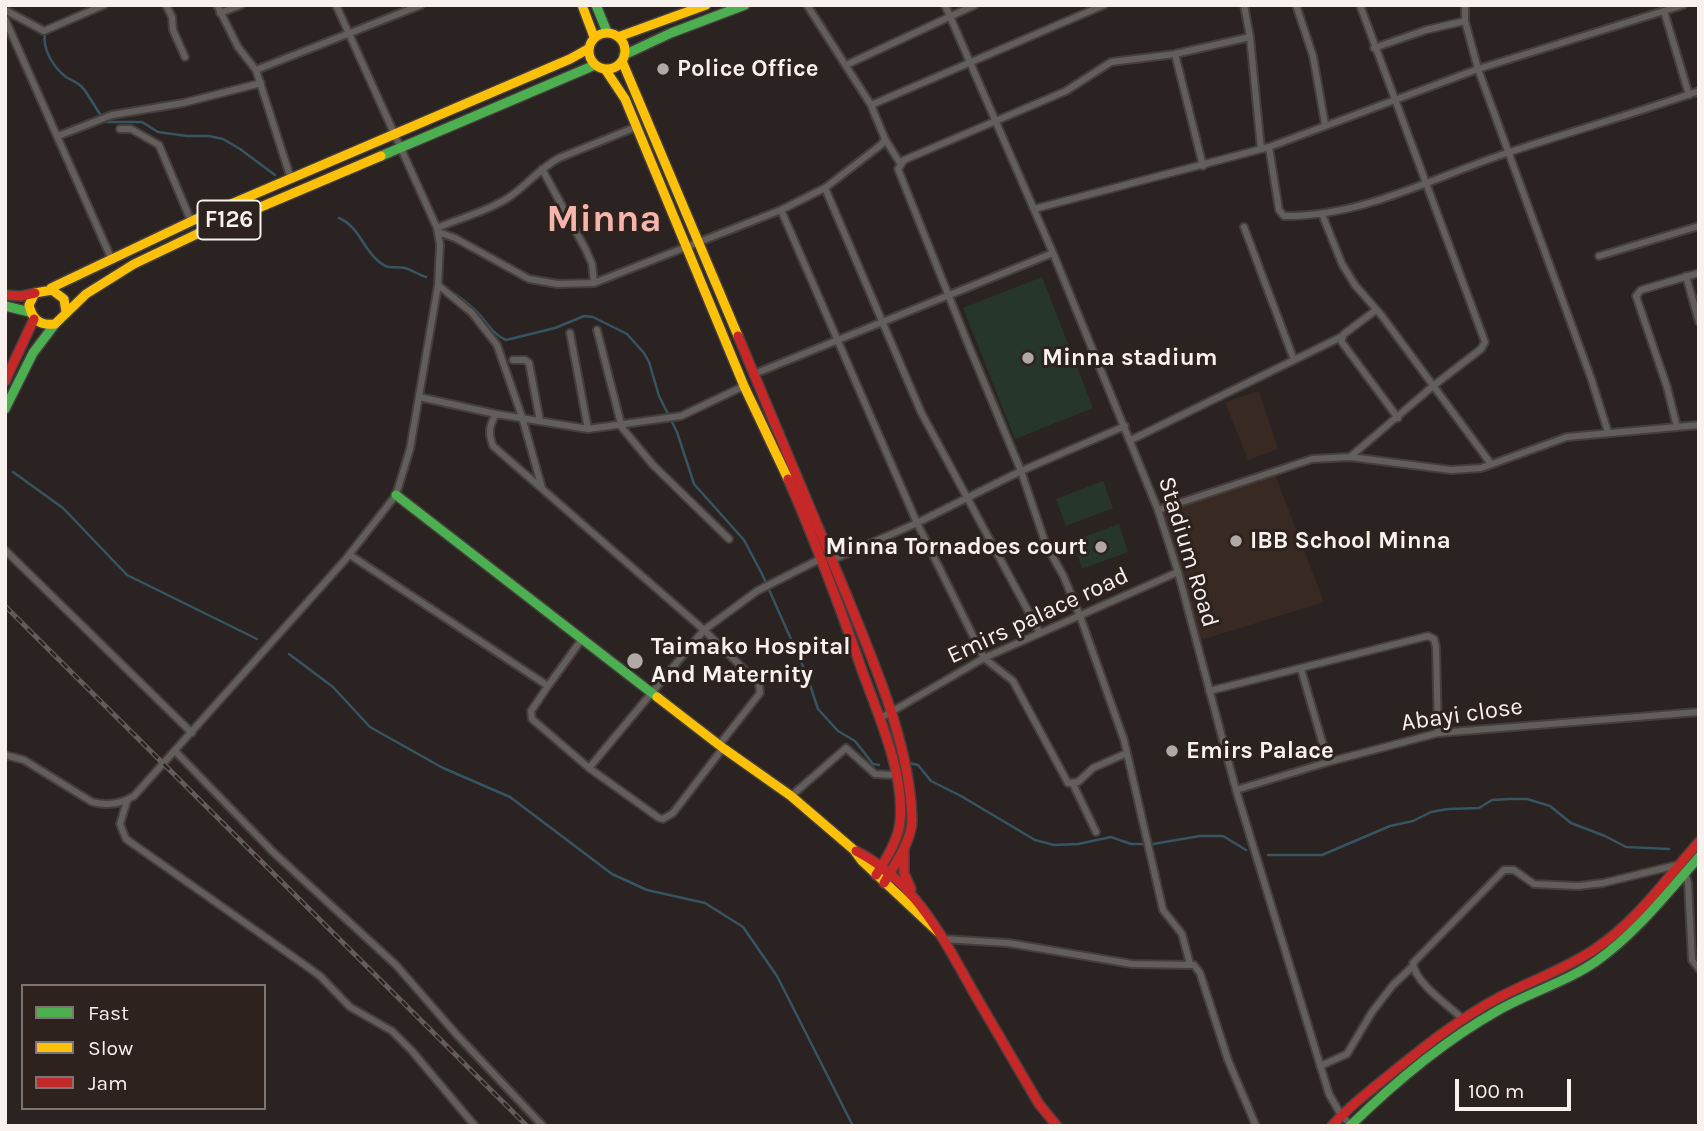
<!DOCTYPE html>
<html>
<head>
<meta charset="utf-8">
<style>
  body { margin:0 }
  #map { position:relative; width:1704px; height:1131px; overflow:hidden; background:#2a2322; font-family:Karla,sans-serif }
  canvas { display:block }
  .frame { position:absolute; inset:0; border:7px solid #f8f1ed; pointer-events:none }
  .legend { position:absolute; left:21px; top:984px; width:245px; height:126px; box-sizing:border-box; background:#2d221e; border:2px solid #7e7571; margin:0; padding:9px 12px; list-style:none; font-size:21px; color:#f8f1ed }
  .legend li { display:flex; align-items:center; gap:14px; height:35px }
  .legend b { width:35px; border:2px solid #7e7571 }
  .scale { position:absolute; left:1455px; top:1079px; width:116px; height:32px; box-sizing:border-box; border:4px solid #f8f1ed; border-top:0; padding-left:9px; font-size:21px; line-height:24px; white-space:nowrap; color:#f8f1ed; -webkit-text-stroke:5px #2d221e; paint-order:stroke }
</style>
</head>
<body>
<div id="map">
<canvas width="1704" height="1131"></canvas>
<div class="frame"></div>
<ul class="legend">
<li><b style="height:9px;background:#4caf50"></b>Fast</li>
<li><b style="height:9px;background:#ffc107"></b>Slow</li>
<li><b style="height:9px;background:#c62828"></b>Jam</li>
</ul>
<div class="scale">100 m</div>
</div>
<script>
const ctx = document.querySelector('canvas').getContext('2d');
ctx.lineJoin = 'round';
function paint(path, color) { ctx.fillStyle = color; ctx.fill(path, 'evenodd'); }
function trace(path, color, width, dash) { ctx.strokeStyle = color; ctx.lineWidth = width; ctx.lineCap = dash ? 'butt' : 'round'; ctx.setLineDash(dash || []); ctx.stroke(path); }
function label(font, color, halo, rows, align = 'center') {
  ctx.font = font + ' Karla,sans-serif'; ctx.lineWidth = 6; ctx.setLineDash([]); ctx.textBaseline = 'middle'; ctx.strokeStyle = halo; ctx.fillStyle = color; for (const [text, x, y, turn = 0] of rows) {
    ctx.save(); ctx.translate(x, y); ctx.rotate((+turn || 0) * Math.PI / 180); ctx.textAlign = isNaN(turn) ? turn : align; if (halo) ctx.strokeText(text, 0, 0); ctx.fillText(text, 0, 0); ctx.restore();
  }
}
paint(new Path2D(`
  M1259,391l19,58 -30,11 -23,-58z
  M1274,472l50,130 -126,39 -37,-130z`), '#382922');
paint(new Path2D(`
  M1042,277l51,131 -78,31 -52,-131z
  M1103,481l10,27 -47,18 -10,-27z
  M1119,524l9,28 -46,17 -9,-28z`), '#27362b');
trace(new Path2D(`
  M45,34c-3,15 9,34 21,43 5,3 11,5 15,9 9,9 15,25 25,36h36l16,10 29,4h22l14,3 17,10 35,26
  M339,218c19,8 23,28 37,41 14,13 14,6 29,9 7,2 14,7 21,9
  M444,287c12,7 23,15 33,25 9,9 16,23 29,28l49,-12 29,-12 9,1 34,17 17,19 5,9 10,34 18,36 17,52 50,56 18,34 44,99 12,36 20,22 17,10 18,23 6,1
  M13,472l50,36 64,67 130,64
  M289,654l44,33 37,40 73,41 67,29 102,77 35,16 58,13 38,24 34,49 76,150
  M909,763l9,2 13,16 30,15 74,44 19,5 24,-1 33,-7 20,7h22l47,-8h23l23,14
  M1268,855h54l68,-29 23,-5 18,-9 17,-3 31,-1 13,-8 18,-1h17l23,7 21,17 34,13 21,11 43,2`), '#365462', 2.5);
const street = new Path2D(`
  M166,5l6,12 1,13 12,27
  M217,5l21,42 18,23 35,109
  M945,5l108,248 105,257 20,62 58,218 93,304 12,21 10,10
  M1244,5l6,32 11,112
  M1296,5l17,51 12,68
  M1465,5v16l13,48 113,309 17,54
  M5,10l39,21 60,-26
  M1664,11l25,84
  M220,13l21,-8
  M5,19l107,241
  M1374,48l52,-18 39,-9
  M1175,54l28,112
  M846,65l129,-60
  M256,70l165,-65
  M871,105l233,-100
  M120,129h11l28,16 32,76
  M58,136l54,-21 71,-12 78,-20
  M885,139l15,24
  M1269,147l10,63 5,6c79,1 152,-40 226,-64 63,-21 126,-39 189,-61
  M542,169l44,81 6,14 2,19
  M825,188l96,224 119,221
  M1034,209l235,-62 209,-78 205,-64
  M781,210l136,313 67,135 29,23 55,102 10,-1 15,-14 34,-15
  M1322,214l20,50 13,21 27,31 109,148
  M1244,227l50,133
  M437,228c23,-10 49,-16 71,-30 18,-12 32,-30 51,-40l77,-31
  M438,232l17,6 74,41 29,5 36,-1 187,-73 44,-22 57,-44 3,-5 -14,-34 -64,-100
  M1599,256l100,-30
  M1686,276l13,46
  M438,285l34,28 25,32 25,72 20,71
  M1376,310l-32,24 -3,7 57,77
  M597,330l24,94
  M570,333l18,96
  M513,360h12l4,3 11,58
  M754,374l299,-121
  M419,397l77,17 92,15 93,-13 63,-30
  M496,414c-7,12 -8,19 -3,32l211,184 55,54 1,9 -41,52
  M619,424l34,41 76,74
  M1677,427l-10,-40 -31,-91 5,-6 58,-17
  M1131,440l210,-103
  M1350,457l83,-71 48,-37 4,-7 -125,-337
  M1158,510l154,-51 38,-2 101,13 30,-2 86,-31 132,-12
  M5,550l187,183
  M350,555l198,131 34,-47
  M832,560l85,-37 104,-52 104,-45
  M1301,669l27,93
  M548,686l-17,25 1,8 57,49 115,-138 53,-39 65,-33
  M1209,691l219,-55 6,3 2,8 2,86
  M879,719l105,-61 194,-86
  M176,752l97,100 123,113 61,70 86,91
  M5,755l19,5 68,42c15,4 29,2 42,-6l211,-236 51,-65 14,-46 28,-164 2,-40 -3,-17 -101,-223
  M589,768l70,50 4,1 10,-6 50,-65
  M1073,784l23,48
  M1236,790l92,-28 110,-29 261,-21
  M791,796l55,-48 29,26 19,1
  M127,801l-7,23 6,15 176,124 18,13 30,31 42,24 20,20 63,75
  M1685,872l3,11 4,77 7,9
  M943,939l65,4 124,21 62,1 6,8 28,87 28,66
  M1190,964l-8,-30 -19,-24 -39,-170 -44,-124 -17,-41 -17,-30 -25,-74 -55,-132 -68,-170 6,-9 162,-69 45,-29 64,-8 75,-17
  M1463,1019c-14,-13 -49,-37 -50,-56l91,-93h10l20,14 44,2 25,-3 74,-18
  M1320,1066l27,-12 25,-42 21,-27 19,-18`);
const fast = new Path2D(`
  M596,5l11,27
  M624,55l47,-22 74,-28
  M381,156l214,-91
  M5,306l25,6
  M5,409l28,-56 22,-29
  M396,495l261,202
  M1350,1126c45,-44 92,-84 147,-115 33,-19 70,-29 101,-51 39,-28 69,-67 101,-103`);
const slow = new Path2D(`
  M582,5l12,32
  M589 51a18 18 0 1 1 36 0a18 18 0 1 1-36 0Z
  M618,37l88,-32
  M622,61l116,275
  M605,69l20,30 119,287 44,93
  M51,288l143,-68 376,-161 18,-10
  M66,312l-2,-13 -12,-9 -17,3 -6,12c3,14 11,21 26,19l31,-30 48,-30 63,-30 184,-78
  M657,697l66,51 68,48 63,54 8,11 76,71`);
const jam = new Path2D(`
  M5,295l16,1 14,-3
  M738,336c36,87 73,173 109,260 28,70 63,148 65,224 0,21 -18,45 -28,63
  M5,381l29,-62
  M788,479c28,64 52,128 75,194 16,44 42,102 37,149 -2,19 -14,37 -24,53
  M904,849v24l7,16
  M856,851c59,30 87,87 118,142 22,37 43,74 65,111l18,22
  M1332,1126c15,-18 34,-32 51,-46 37,-30 75,-61 117,-83 32,-17 66,-28 95,-48 42,-28 71,-70 104,-107`);
trace(street, '#443e3d', 10);
trace(fast, '#443e3d', 12);
trace(slow, '#443e3d', 12);
trace(jam, '#443e3d', 12);
trace(street, '#625e5c', 6);
trace(fast, '#4caf50', 9);
trace(slow, '#ffc107', 9);
trace(jam, '#c62828', 9);
const rail = new Path2D(`
  M5,606l522,520`);
trace(rail, '#615d5b', 5);
trace(rail, '#2d221e', 2.5, [8]);
for (const [x, y, r, color] of [
  [663,69,7,"#b0a9a6"],
  [1028,358,7,"#b0a9a6"],
  [1236,541,7,"#b0a9a6"],
  [1101,547,7,"#b0a9a6"],
  [635,661,9,"#b0a9a6"],
  [1172,751,7,"#b0a9a6"]
]) { const dot = new Path2D(); dot.arc(x, y, r, 0, 2 * Math.PI); ctx.fillStyle = color; ctx.fill(dot); trace(dot, '#2d221e', 2.5); }
for (const [x, y, w] of [
  [229,220,63]
]) { const box = new Path2D(); box.roundRect(x - w / 2, y - 19.5, w, 39, 5); ctx.fillStyle = '#2d221e'; ctx.fill(box); trace(box, '#f8f1ed', 2); }
label('bold 23px', '#f8f1ed', null, [
  ["F126",229,220]
]);
label('bold 24px', '#f8f1ed', '#2d221e', [
  ["Police Office",677,69],
  ["Minna stadium",1042,358],
  ["IBB School Minna",1250,541],
  ["Minna Tornadoes court",1087,547,"right"],
  ["Taimako Hospital",651,647],
  ["And Maternity",651,675],
  ["Emirs Palace",1186,751]
], 'left');
label('24px', '#f8f1ed', '#2d221e', [
  ["Stadium Road",1188,552,73],
  ["Emirs palace road",1038,616,-25],
  ["Abayi close",1462,715,-8]
]);
label('bold 38px', '#f7b4ac', '#2d221e', [
  ["Minna",604,220]
]);
</script>
</body>
</html>
